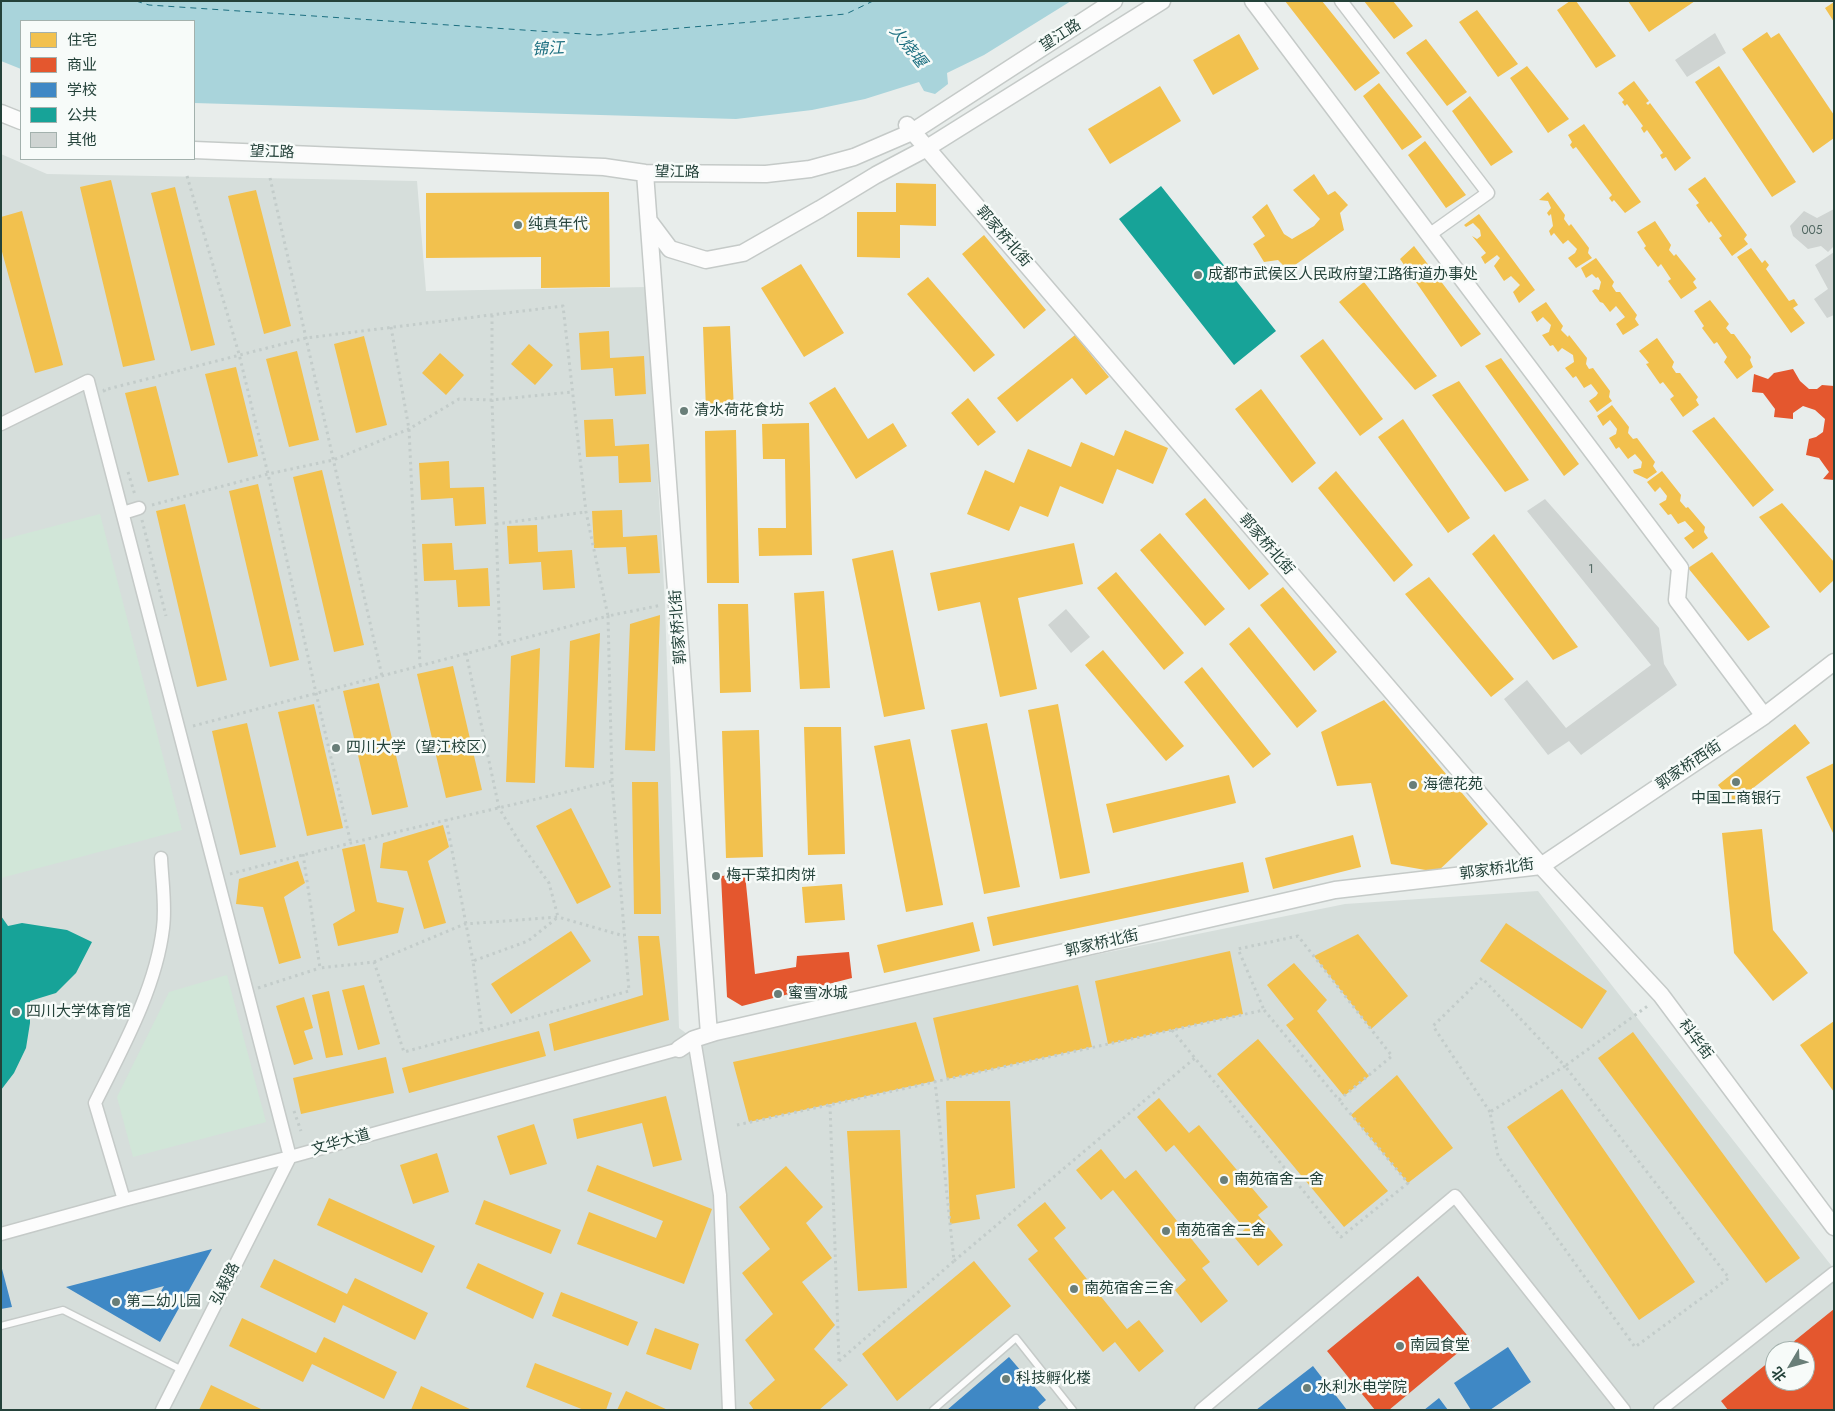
<!DOCTYPE html>
<html>
<head>
<meta charset="utf-8">
<style>
  body { margin:0 }
  #map { position:relative; width:1835px; height:1411px; overflow:hidden; background:#e8edeb; font-family:Jost,"Noto Sans SC",sans-serif }
  canvas { display:block }
  .frame { position:absolute; inset:0; border:2px solid #24423a; pointer-events:none }
  .legend { position:absolute; left:20px; top:20px; width:175px; height:140px; box-sizing:border-box; background:#f7fbf9; border:1px solid #a3b1ad; margin:0; padding:6px 9px; list-style:none; font-size:15px; color:#24423a }
  .legend li { display:flex; align-items:center; gap:10px; height:25px }
  .legend b { width:25px; border:1px solid #a3b1ad }
  .north { position:absolute; left:1765px; top:1341px; width:50px; height:50px; box-sizing:border-box; background:#f7fbf9; border:1px solid #a3b1ad; border-radius:50%; rotate:233deg; font-size:14px; font-weight:700; line-height:20px; text-align:center; color:#24423a }
  .north::after { content:''; display:block; margin:auto; width:18px; height:22px; background:#697e78; clip-path:polygon(50% 0,100% 100%,50% 72%,0 100%) }
</style>
</head>
<body>
<div id="map">
<canvas width="1835" height="1411"></canvas>
<div class="frame"></div>
<ul class="legend">
<li><b style="height:14px;background:#f2c14e"></b>住宅</li>
<li><b style="height:14px;background:#e4572e"></b>商业</li>
<li><b style="height:14px;background:#3f88c5"></b>学校</li>
<li><b style="height:14px;background:#17a398"></b>公共</li>
<li><b style="height:14px;background:#cfd4d2"></b>其他</li>
</ul>
<div class="north">北</div>
</div>
<script>
const ctx = document.querySelector('canvas').getContext('2d');
ctx.lineJoin = 'round';
function paint(path, color) { ctx.fillStyle = color; ctx.fill(path, 'evenodd'); }
function trace(path, color, width, dash) { ctx.strokeStyle = color; ctx.lineWidth = width; ctx.lineCap = dash ? 'butt' : 'round'; ctx.setLineDash(dash || []); ctx.stroke(path); }
function label(font, color, halo, rows, align = 'center') {
  ctx.font = font + ' Jost,"Noto Sans SC",sans-serif'; ctx.lineWidth = 5; ctx.setLineDash([]); ctx.textBaseline = 'middle'; ctx.strokeStyle = halo; ctx.fillStyle = color; for (const [text, x, y, turn = 0] of rows) {
    ctx.save(); ctx.translate(x, y); ctx.rotate((+turn || 0) * Math.PI / 180); ctx.textAlign = isNaN(turn) ? turn : align; if (halo) ctx.strokeText(text, 0, 0); ctx.fillText(text, 0, 0); ctx.restore();
  }
}
paint(new Path2D(`
  M1,154l46,20 370,7 9,110 221,-4 18,318 14,423 15,11 22,-7 629,-128 193,-13 296,378v141h-1833zM1775,1351h30v30h-30z`), '#d6dedb');
paint(new Path2D(`
  M100,514l82,316 -181,48v-338z
  M227,975l39,147 -133,35 -16,-60 52,-105z`), '#d1e6d8');
paint(new Path2D(`
  M1,1h1070l-87,54 -37,18 1,11 -13,10 -11,-3 -5,-9 -54,17 -53,11 -76,9 -542,-16v-82h-173v48l-20,-8z`), '#a9d4db');
paint(new Path2D(`
  M1285,1h37l58,72 -25,18z
  M1364,1h29l20,25 -19,13z
  M1570,1h6l40,55 -20,12 -39,-58z
  M1628,1h67l-46,31z
  M1834,2v20l-9,-14z
  M1477,10l41,54 -20,13 -39,-55z
  M1767,32l4,6 8,-5 55,82v23l-21,15 -71,-104z
  M1239,34l20,35 -46,26 -20,-35z
  M1426,39l41,53 -20,14 -41,-53z
  M1527,66l42,53 -21,14 -38,-55z
  M1719,66l77,116 -24,15 -77,-115z
  M1634,81l15,20 -3,2 2,2 2,-2 41,55 -16,13 -9,-14 -4,2 -2,-4 3,-2 -16,-23 -3,3 -3,-5 2,-2 -16,-22 -2,2 -3,-4 2,-2 -6,-7z
  M1379,83l43,54 -20,13 -39,-54z
  M1160,86l21,35 -71,43 -22,-35z
  M1470,96l43,56 -22,14 -39,-55z
  M1584,124l57,78 -16,11 -11,-13 -2,2 -3,-4 3,-3 -36,-48 -3,2 -3,-4 2,-3 -4,-7z
  M1425,141l41,54 -20,13 -38,-53z
  M1314,174l14,21 7,-4 13,14 -8,8 4,17 -56,40 -10,-10 -14,2 -11,-18 12,-8 -13,-19 15,-13 17,30 8,5 22,-13 6,-7 -27,-29z
  M1705,177l42,58 -3,4 4,5 -16,12 -13,-18 3,-2 -11,-15 -2,2 -13,-18 3,-2 -11,-14z
  M111,180l44,180 -32,7 -43,-180z
  M896,183l40,1v42l-36,-1v33l-43,-1v-45h39z
  M175,187l40,158 -24,6 -40,-158z
  M256,190l35,136 -27,8 -36,-138z
  M609,192l1,95 -69,1v-31l-115,1v-65z
  M1548,192l17,23 -1,4 5,7 2,-2 18,24 -1,5 4,5 -16,10 -8,-10 7,-5 2,-4 -9,-9 -5,4 -9,-11 -3,3 -2,-5 4,-5 -2,-12 -2,2 -2,-3 4,-5 -3,-7 -9,-1z
  M22,211l41,154 -28,8 -34,-125v-31z
  M1479,214l56,76 -16,13 -6,-11 7,-7 -9,-9 -7,5 -10,-15 6,-8 -3,-3 -12,9 -4,-7 5,-4 -14,-17 5,3 4,-3 -1,-6 -7,-7 -7,4 -2,-2z
  M1655,221l16,24 -2,5 5,6 2,-2 20,25 -3,3 4,6 -16,11 -13,-18 3,-2 -10,-15 -3,3 -14,-19 2,-2 -9,-14z
  M984,235l62,75 -22,19 -62,-75z
  M1414,246l67,88 -20,13 -61,-88z
  M1751,248l11,15 3,-3 4,5 -3,4 23,32 5,-2 4,6 -5,3 12,15 -14,10 -54,-76z
  M1596,258l18,24 -2,4 4,6h4l17,23 -2,4 4,6 -16,10 -7,-11 9,-7 -9,-11 -6,6 -7,-9 -3,-1 -8,-11 3,-2 4,1 2,-8 -3,-5 -2,1 -4,-4 -6,4 -5,-10z
  M801,264l43,69 -40,24 -43,-69z
  M928,277l67,78 -21,17 -67,-78z
  M1364,282l73,94 -22,14 -76,-88z
  M1710,300l19,24 -3,4 5,6h3l17,23 -1,3 3,7 -16,12 -13,-17 3,-5 -10,-15 -3,2 -12,-16 2,-2 -10,-15z
  M1546,302l17,24 -2,4 7,7 1,-2 18,23 -1,6 3,5 4,-1 17,23 -1,6 3,4 -15,11 -8,-11 7,-5 2,-3 -7,-9 -7,4 -8,-12 -3,2 -8,-10 9,-6 -1,-7 -11,-7 -4,4 -5,-7 -3,1 -8,-11 7,-3 2,-7 -8,-8 -6,5 -6,-10z
  M730,326l4,84 -28,1 -3,-84z
  M609,331l1,27 34,-2 2,38 -31,2 -2,-28 -32,2 -2,-37z
  M1075,335l34,42 -23,18 -14,-17 -55,44 -20,-24z
  M364,336l23,89 -31,8 -22,-89z
  M1657,338l17,24 -2,5 4,6h4l18,24 -2,3 3,5 -16,12 -13,-18 4,-3 -11,-14 -3,2 -14,-20 3,-1 -10,-12z
  M1323,339l60,80 -23,17 -60,-80z
  M529,344l24,21 -18,20 -24,-21z
  M297,351l22,89 -30,7 -23,-88z
  M440,353l24,22 -18,20 -24,-22z
  M1501,358l78,106 -15,12 -79,-110z
  M236,367l22,89 -30,7 -23,-89z
  M1459,381l70,99 -24,12 -73,-97z
  M156,386l23,89 -31,7 -23,-89z
  M835,387l33,52 25,-16 14,23 -51,33 -47,-76z
  M1261,389l55,74 -24,20 -57,-74z
  M968,398l28,34 -18,14 -27,-33z
  M1612,405l17,22 -1,6 5,6 4,-1 18,24 -2,4 4,6 -10,7 -13,-6 -1,-3 8,-2 1,-6 -7,-8 -7,5 -9,-12 -3,2 -7,-11 7,-4 1,-5 -7,-9 -7,6 -6,-10z
  M1714,417l60,73 -21,17 -61,-76z
  M613,419l2,27 34,-2 2,38 -32,1 -1,-27 -32,1 -2,-37z
  M1403,419l67,99 -22,15 -70,-96z
  M809,423l3,132 -53,1 -1,-28h28l-1,-69h-22l-1,-35z
  M736,430l3,153h-32l-2,-152z
  M1125,430l43,18 -15,36 -36,-15 -14,35 -43,-18 -12,31 -28,-11 -11,25 -42,-17 18,-44 29,13 14,-34 43,18 10,-25 33,14z
  M449,461l1,27 34,-1 2,37 -31,2 -2,-28 -32,2 -2,-37z
  M322,470l42,175 -30,7 -41,-175z
  M1336,471l77,94 -19,17 -76,-94z
  M1662,471l19,24 -1,6 6,7 2,-1 17,20 -1,5 4,6 -15,11 -9,-11 10,-7 -9,-10 -7,3 -7,-10 -3,1 -9,-11 7,-4 1,-4 -7,-9 -5,5 -8,-10z
  M258,484l41,176 -29,7 -41,-176z
  M1205,498l64,76 -20,16 -64,-76z
  M1782,503l52,59v18l-14,13 -61,-76z
  M185,504l42,176 -30,7 -41,-176z
  M622,510l1,27 34,-2 3,38 -32,1 -2,-27 -32,1 -2,-37z
  M537,525l1,27 34,-2 3,38 -32,2 -2,-28 -32,2 -2,-38z
  M1160,533l65,76 -20,17 -65,-76z
  M1494,534l84,113 -25,13 -81,-106z
  M452,543l2,27 34,-2 2,38 -32,1 -2,-27 -32,1 -2,-37z
  M1074,543l9,41 -65,14 19,91 -37,8 -20,-95 -42,9 -8,-38z
  M893,550l32,159 -41,8 -32,-158z
  M1712,552l58,75 -22,14 -60,-73z
  M1116,572l68,81 -20,17 -67,-82z
  M1429,577l85,102 -23,18 -86,-103z
  M1283,587l54,65 -23,19 -54,-66z
  M824,591l6,97 -30,1 -6,-96z
  M718,604h30l3,88 -31,1z
  M660,615l-5,136 -30,-1 5,-126z
  M1249,627l68,84 -20,17 -68,-84z
  M600,633l-6,135 -29,-1 5,-126z
  M540,648l-5,135 -29,-1 5,-126z
  M1103,650l81,96 -18,15 -81,-96z
  M453,666l29,124 -36,8 -29,-124z
  M1202,667l69,87 -18,14 -69,-86z
  M379,683l29,124 -36,8 -29,-124z
  M1384,700l104,124 -51,48 -46,-8 -20,-81 -34,3 -16,-54z
  M314,704l29,124 -36,8 -29,-124z
  M1058,704l32,169 -30,6 -32,-169z
  M247,723l29,124 -36,8 -28,-124z
  M987,723l33,164 -36,7 -33,-164z
  M1795,724l15,19 -77,61 -15,-19z
  M804,727h37l4,127 -37,1z
  M759,730l4,127 -37,1 -4,-127z
  M910,739l33,166 -37,7 -32,-166z
  M1834,763v72l-28,-58z
  M1229,775l7,28 -123,30 -7,-29z
  M632,782h26l3,132h-27z
  M571,808l40,79 -34,17 -41,-78z
  M443,825l6,22 -21,14 18,62 -22,6 -17,-58 -27,-3 3,-25z
  M1762,829l11,101 35,43 -35,28 -39,-48 -12,-120z
  M1353,835l8,32 -88,22 -8,-31z
  M365,844l12,58 27,6 -6,25 -60,13 -5,-22 22,-13 -13,-62z
  M298,861l7,22 -21,14 17,61 -22,6 -16,-57 -27,-3 3,-25z
  M1243,862l6,30 -256,54 -6,-29z
  M842,884l3,36 -40,3 -3,-36z
  M973,922l7,29 -96,22 -7,-28z
  M1506,923l101,68 -25,38 -102,-68z
  M571,931l20,30 -80,53 -20,-30z
  M1358,934l50,62 -37,33 -57,-73z
  M638,936h21l10,84 -115,31 -5,-27 94,-29z
  M1230,951l13,63 -135,30 -13,-63z
  M1294,963l33,37 -10,11 52,65 -25,20 -58,-71 8,-6 -27,-34z
  M364,985l16,59 -22,6 -16,-60z
  M1078,985l14,62 -145,32 -14,-61z
  M329,991l14,64 -17,3 -14,-63z
  M304,997l9,31 -9,3 9,28 -19,6 -18,-59z
  M1834,1021v71l-34,-47z
  M916,1022l19,59 -186,41 -16,-60z
  M539,1031l7,25 -137,37 -7,-25z
  M1633,1032l167,226 -34,25 -168,-225z
  M1258,1039l130,152 -44,36 -127,-153z
  M386,1057l8,36 -93,21 -8,-36z
  M1397,1075l56,73 -45,35 -57,-68z
  M1562,1089l133,193 -56,38 -132,-193z
  M666,1096l16,64 -29,7 -11,-44 -65,16 -4,-20z
  M1159,1098l30,35 10,-8 69,82 -10,8 25,30 -25,21 -23,-28 10,-9 -71,-84 -8,7 -29,-35z
  M946,1101h64l5,87 -39,7 4,24 -30,5z
  M534,1124l13,40 -37,11 -13,-39z
  M900,1130l7,158 -49,3 -11,-160z
  M1101,1149l24,30 11,-9 74,92 -8,6 26,33 -27,22 -26,-33 11,-10 -73,-90 -12,10 -25,-30z
  M437,1153l12,39 -36,12 -13,-39z
  M597,1165l115,44 -28,75 -107,-40 12,-32 67,26 7,-17 -76,-30z
  M786,1166l37,41 -17,16 26,35 -30,24 33,43 -21,24 34,36 -29,25h-65l-5,-7 26,-23 -30,-40 28,-26 -31,-41 28,-24 -31,-42z
  M329,1198l106,48 -13,27 -105,-48z
  M484,1200l77,30 -10,24 -76,-30z
  M1045,1202l21,26 -12,10 73,91 12,-9 25,31 -25,21 -24,-30 -12,10 -75,-93 10,-8 -21,-26z
  M274,1259l73,35 8,-16 73,35 -13,27 -72,-35 -8,18 -75,-36z
  M974,1261l37,45 -114,95 -35,-47z
  M478,1263l66,30 -11,26 -67,-31z
  M561,1292l77,30 -10,24 -76,-30z
  M242,1318l74,35 8,-16 73,35 -13,27 -72,-35 -9,18 -74,-36z
  M655,1328l44,16 -8,26 -45,-16z
  M535,1363l77,30 -6,17h-22l-58,-23z
  M211,1385l52,25h-64z
  M421,1386l51,24h-61z
  M626,1391l42,19h-51z`), '#f2c14e');
paint(new Path2D(`
  M1793,369l7,12 9,8h8l5,-4 12,1v94l-11,-1 6,-7 -10,-14 -13,-3 3,-16 7,-2 7,-5 2,-13 -10,-9 -12,-4 -10,7v6l-19,-2 1,-8 -12,-16 -11,-1 2,-18 14,5 6,-6z
  M745,874l10,100 41,-7 1,-11 52,-4 3,26 -110,28 -15,-9 -6,-121z
  M1418,1276l54,65 -83,69h-14l-48,-59z
  M1834,1309v101h-106l-7,-9 54,-44v24h30v-30h-23z`), '#e4572e');
paint(new Path2D(`
  M212,1249l-52,93 -94,-55zM164,1286l-13,23 -24,-13z
  M1,1265l11,42 -11,2z
  M1508,1347l23,35 -41,28h-19l-17,-27z
  M1009,1357l37,43 -8,7 2,3h-93z
  M1313,1366l34,44h-91z
  M1439,1398l9,12h-24z`), '#3f88c5');
paint(new Path2D(`
  M1161,186l115,145 -42,34 -115,-146z
  M1,916l7,10 14,-3 45,7 25,12 -16,31 -20,20 -26,8v22l-4,25 -12,25 -13,17z`), '#17a398');
trace(new Path2D(`
  M136,1l13,4 449,30 248,-21 27,-13`), '#1c6f80', 1, [6, 5]);
paint(new Path2D(`
  M1715,33l11,20 -39,24 -12,-17z
  M1834,209v37l-6,6 -7,-6 -13,3 -15,-13 -3,-10 14,-15 13,7z
  M1834,252v63l-7,3 -13,-19 14,-10 -13,-24z
  M1545,499l114,129 5,36 13,21 -96,70 -12,-14 -21,14 -44,-56 23,-19 39,48 85,-63 -124,-154z
  M1066,609l24,28 -19,16 -23,-28z`), '#cfd4d2');
const service = new Path2D(`
  M1,1326l62,-16 119,60
  M933,1410l83,-72 57,72`);
const minor = new Path2D(`
  M1341,1l147,192 -59,42
  M1,424l87,-43 202,776 -128,253
  M123,513l16,-5
  M694,1039l26,156 9,215
  M124,1200l-29,-97c27,-54 61,-115 68,-175 3,-23 -1,-47 -2,-70
  M1,1234l123,-34 166,-43 389,-108
  M1201,1410l254,-214 169,214
  M1660,1410l174,-137`);
const tertiary = new Path2D(`
  M1253,1l427,567 -3,32 87,116
  M1,113l20,8
  M907,125l634,741 120,129 173,232
  M194,150l410,17 41,6 121,1 44,-5 44,-12 58,-25 202,-131
  M645,173l64,861
  M649,221l21,28 36,11 37,-7 77,-44 56,-34 51,-27 235,-147
  M679,1049l15,-10 22,-7 619,-142 206,-24 223,-150 70,-54`);
trace(service, '#c5cac8', 9);
trace(minor, '#c5cac8', 15);
trace(tertiary, '#c5cac8', 19);
trace(new Path2D(`
  M187,176l52,178 29,120 48,219 35,151
  M270,178l112,498
  M492,315v85l8,244
  M391,327l18,102 11,236
  M105,392l-1,-2 202,-52 257,-32 23,206 22,104 54,-11
  M128,472l7,23
  M152,505l116,-31 65,-14 76,-31 50,-30 33,1 80,-8
  M142,520l24,96
  M496,524l90,-12
  M466,653l33,155 21,35 29,40 9,34 -30,24 -55,20 9,70
  M193,726l415,-110 4,165 17,210 -225,61 -30,-90 -54,6 -17,-114
  M446,819l27,142
  M230,874c126,-34 254,-62 382,-93
  M374,962l91,-38 93,-7 66,19
  M258,988l62,-20
  M1172,1030l169,207 67,-54 -69,-83
  M830,1105l9,256
  M294,1111l7,20
  M1490,1112l-57,-86 49,-48 83,88 -75,46 8,44 137,191 94,-69 -164,-212 84,-61
  M737,1125l527,-115 75,90 53,-44 -94,-120 -60,13 26,61
  M954,1261l241,-203
  M839,1361l115,-100 -19,-180`), '#c3ccca', 3, [2.5, 4]);
trace(service, '#fcfcfc', 6);
trace(minor, '#fcfcfc', 12);
trace(tertiary, '#fcfcfc', 16);
for (const [x, y, r, color] of [
  [518,225,5,"#697e78"],
  [1198,275,5,"#697e78"],
  [684,411,5,"#697e78"],
  [336,748,5,"#697e78"],
  [1736,782,5,"#697e78"],
  [1413,785,5,"#697e78"],
  [716,876,5,"#697e78"],
  [778,994,5,"#697e78"],
  [16,1012,5,"#697e78"],
  [1224,1180,5,"#697e78"],
  [1166,1231,5,"#697e78"],
  [1074,1289,5,"#697e78"],
  [116,1302,5,"#697e78"],
  [1400,1346,5,"#697e78"],
  [1006,1379,5,"#697e78"],
  [1307,1388,5,"#697e78"]
]) { const dot = new Path2D(); dot.arc(x, y, r, 0, 2 * Math.PI); ctx.fillStyle = color; ctx.fill(dot); trace(dot, '#f7fbf9', 2); }
label('12px', '#506761', null, [
  ["005",1812,231],
  ["1",1591,570]
]);
label('15px', '#24423a', '#f7fbf9', [
  ["望江路",1061,36,-33],
  ["望江路",272,153,2],
  ["望江路",677,173,1],
  ["郭家桥北街",1003,237,49],
  ["郭家桥北街",1266,545,49],
  ["郭家桥北街",679,627,-94],
  ["郭家桥西街",1689,766,-34],
  ["郭家桥北街",1497,870,-8],
  ["郭家桥北街",1102,944,-13],
  ["科华街",1695,1040,53],
  ["文华大道",341,1143,-16],
  ["弘毅路",226,1284,-63]
]);
label('15px', '#24423a', '#f7fbf9', [
  ["纯真年代",528,225],
  ["成都市武侯区人民政府望江路街道办事处",1208,275],
  ["清水荷花食坊",694,411],
  ["四川大学（望江校区）",346,748],
  ["海德花苑",1423,785],
  ["中国工商银行",1736,799,"center"],
  ["梅干菜扣肉饼",726,876],
  ["蜜雪冰城",788,994],
  ["四川大学体育馆",26,1012],
  ["南苑宿舍一舍",1234,1180],
  ["南苑宿舍二舍",1176,1231],
  ["南苑宿舍三舍",1084,1289],
  ["第二幼儿园",126,1302],
  ["南园食堂",1410,1346],
  ["科技孵化楼",1016,1379],
  ["水利水电学院",1317,1388]
], 'left');
label('italic 16px', '#1c6f80', '#f7fbf9', [
  ["火烧堰",907,47,51],
  ["锦江",548,50,-3]
]);
</script>
</body>
</html>
